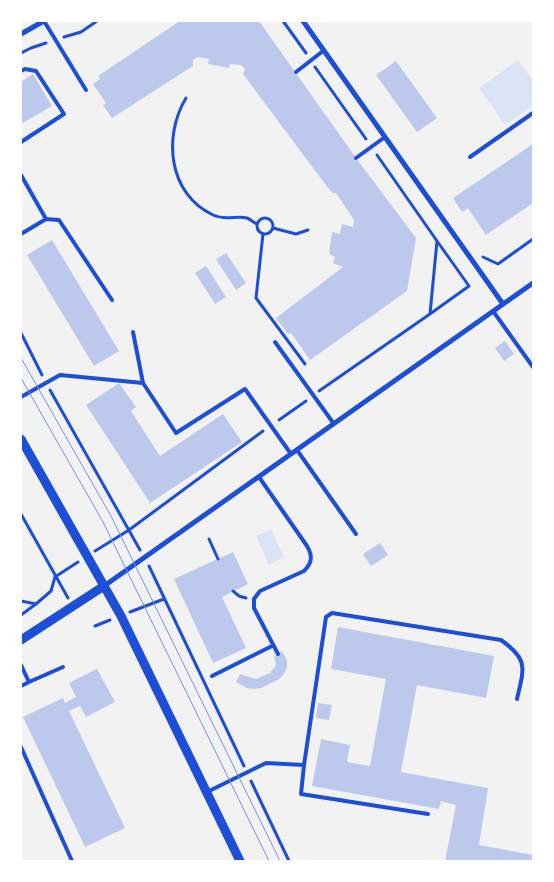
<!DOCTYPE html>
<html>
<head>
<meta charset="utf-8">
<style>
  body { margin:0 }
  #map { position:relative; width:554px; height:882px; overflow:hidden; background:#f2f2f2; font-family:"PT Sans",sans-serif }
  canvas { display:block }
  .frame { position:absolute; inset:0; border:22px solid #fff; pointer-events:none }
</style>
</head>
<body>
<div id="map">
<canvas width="554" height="882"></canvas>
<div class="frame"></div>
</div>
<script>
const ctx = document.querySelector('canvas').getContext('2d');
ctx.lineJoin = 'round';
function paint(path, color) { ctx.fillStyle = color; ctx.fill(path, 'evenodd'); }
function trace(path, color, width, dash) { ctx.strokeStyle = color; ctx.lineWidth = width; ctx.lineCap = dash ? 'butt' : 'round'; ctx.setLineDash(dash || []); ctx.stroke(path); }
paint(new Path2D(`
  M518,60l15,21v25l-28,19 -26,-37z
  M271,529l13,28 -15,8 -13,-29z`), '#dbe4f7');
paint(new Path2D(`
  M180,21h79l97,137 60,80 -9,53 -97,69 -19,-27 -3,1 -12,-16 67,-51 -10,-4 2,-6 -6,-3 3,-22 8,2 2,-10 11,3 1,-7 -18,-27h-3l-5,-5 -85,-114 2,-5 -4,-4 -11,-1 -1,4 -21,-4 1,-5 -11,-2 -5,3v6l-81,52 -9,-13 3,-2 -13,-19 7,-5 -2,-3z
  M396,61l41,57 -20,14 -41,-57z
  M33,74l19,32 -31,18v-42z
  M533,144v59l-47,32 -18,-27 -6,4 -9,-14z
  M52,240l67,111 -25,15 -67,-111z
  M226,253l20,30 -10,7 -20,-31z
  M206,266l20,31 -11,7 -20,-31z
  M505,341l9,13 -10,7 -9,-13z
  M119,383l17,24 -5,4 29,45 63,-42 19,28 -92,61 -64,-98z
  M380,543l8,12 -17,11 -8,-12z
  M233,552l15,32 -26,13 24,51 -33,15 -39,-84z
  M338,627l156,29 -8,42 -69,-13 -16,87 87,16 -9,57 54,10v6h-88l11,-56 -15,-4 -2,8 -127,-23 9,-47 29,6 -3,17 23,4 16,-87 -55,-10z
  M282,651l5,9v7l-3,7 -5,5 -18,9 -7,1 -7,-1 -11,-6 4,-8 16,5 14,-6 6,-8 -2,-8z
  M97,669l18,33 -29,15 -6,-11 -11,5 56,117 -40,19 -62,-130 40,-19 2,5 11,-6 -7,-14z
  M318,703l14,2 -3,15 -13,-2z`), '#bdc9ec');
trace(new Path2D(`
  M283,21l23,32
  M64,37l17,-5 16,-11
  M21,53l10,-5 15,-5
  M315,67l51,72
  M186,98c-23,38 -18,96 27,117 13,6 24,0 34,3 3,1 6,4 10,6
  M257 226a8 8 0 1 1 16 0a8 8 0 1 1-16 0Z
  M273,228l23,6 12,-4
  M263,234l-7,64 49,66
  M483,257l15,7 35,-25
  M430,314l39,-28 -32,-45
  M21,333l21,42
  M50,390l90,160
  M319,391l111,-77 7,-73 -60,-86
  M279,420l27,-19
  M21,514l47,84
  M209,539l9,20
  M95,551l34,-21 134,-99
  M149,566l95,200
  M233,591l6,5 7,2
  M21,601l15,3 -15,11
  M36,604l15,-13 4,-14 23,-15
  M130,612l34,-13
  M95,626l15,-6
  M251,781l38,80`), '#1d4ed8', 3);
trace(new Path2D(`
  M44,21l42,69
  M21,71l4,-2 11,2 28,43 -43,28
  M296,72l27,-21
  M470,157l63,-44
  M356,158l29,-21
  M21,175l25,44 -25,15
  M46,219l13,1 53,80
  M493,311l40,56
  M133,332l10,51 33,50 69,-44 46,65
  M275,342l59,82
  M21,397l39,-22 83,8
  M297,450l59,84
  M259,477l48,69c6,10 5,17 -3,25l-44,20 -6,8v9l24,46
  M21,665l8,17 34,-15
  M212,676l60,-30
  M21,686l8,-4
  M21,747l51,114
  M304,765l-3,29 127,20
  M207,792l59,-29 38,2 22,-148 6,-4 169,27c28,20 23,28 16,59`), '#1d4ed8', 4);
trace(new Path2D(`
  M303,21l200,283
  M21,34l23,-13
  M104,586l429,-303`), '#1d4ed8', 5);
trace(new Path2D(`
  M21,439l100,177 119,245
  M21,640l83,-54`), '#1d4ed8', 9);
trace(new Path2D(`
  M21,358l90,158 169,345
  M21,378l82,144 166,339`), '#7290e2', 1);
</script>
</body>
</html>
